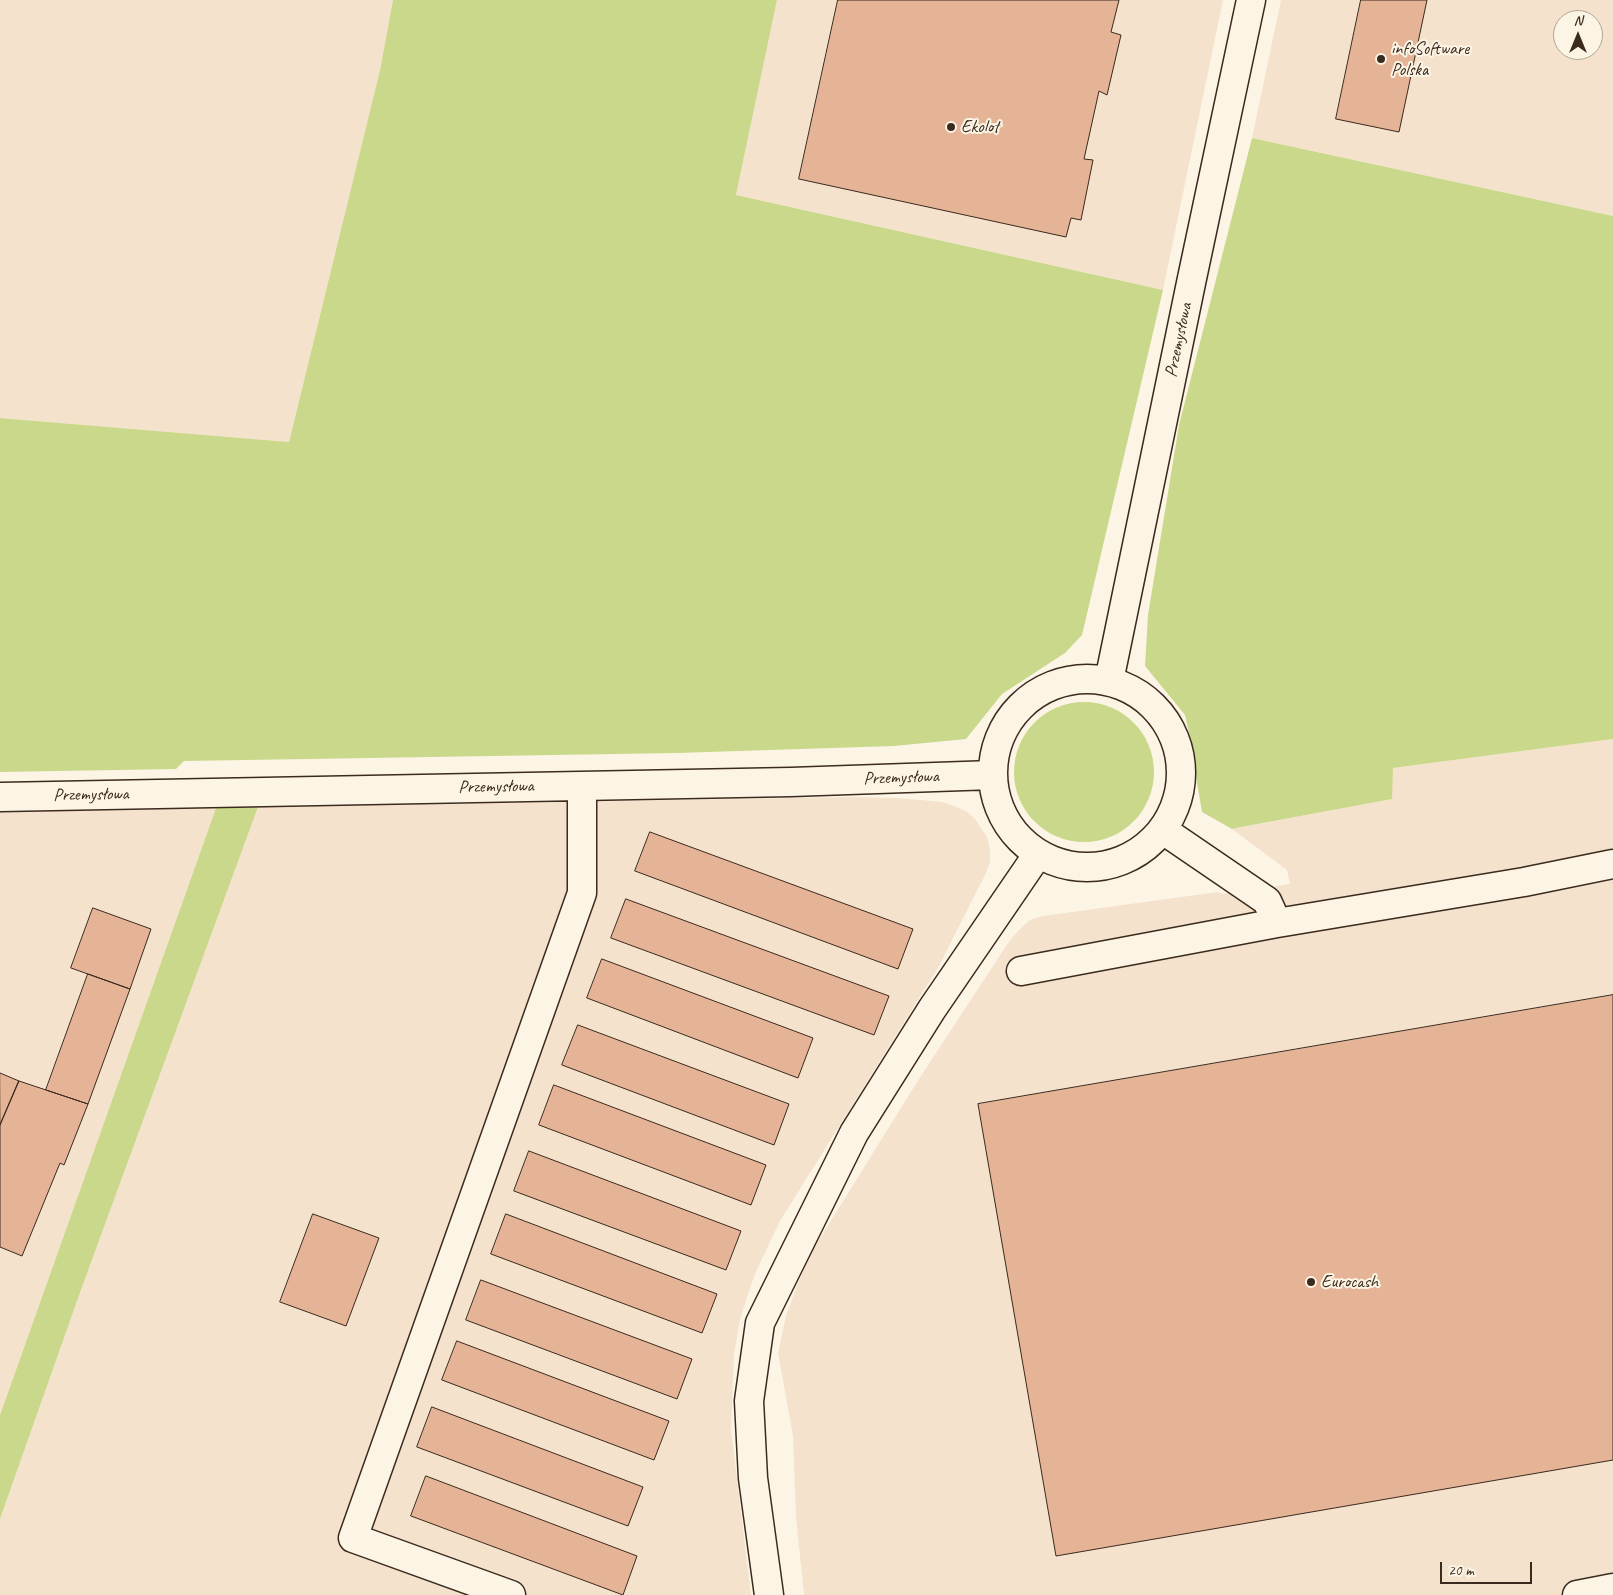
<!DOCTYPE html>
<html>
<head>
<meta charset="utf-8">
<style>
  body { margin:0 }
  #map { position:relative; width:1613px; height:1595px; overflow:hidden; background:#fcf5e5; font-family:Caveat,sans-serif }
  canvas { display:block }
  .north { position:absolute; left:1553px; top:10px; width:50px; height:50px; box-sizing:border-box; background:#fcf5e5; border:1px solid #afa495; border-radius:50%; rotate:0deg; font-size:14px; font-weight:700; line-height:20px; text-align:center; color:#3b2a1e }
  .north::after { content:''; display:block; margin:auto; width:18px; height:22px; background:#3b2a1e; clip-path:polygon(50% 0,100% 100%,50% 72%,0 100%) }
  .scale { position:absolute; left:1440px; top:1562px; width:92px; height:22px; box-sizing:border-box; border:2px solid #3b2a1e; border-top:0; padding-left:6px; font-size:15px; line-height:18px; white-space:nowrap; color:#3b2a1e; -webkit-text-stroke:4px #fcf5e5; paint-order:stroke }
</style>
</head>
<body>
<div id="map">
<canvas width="1613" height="1595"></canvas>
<div class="north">N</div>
<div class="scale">20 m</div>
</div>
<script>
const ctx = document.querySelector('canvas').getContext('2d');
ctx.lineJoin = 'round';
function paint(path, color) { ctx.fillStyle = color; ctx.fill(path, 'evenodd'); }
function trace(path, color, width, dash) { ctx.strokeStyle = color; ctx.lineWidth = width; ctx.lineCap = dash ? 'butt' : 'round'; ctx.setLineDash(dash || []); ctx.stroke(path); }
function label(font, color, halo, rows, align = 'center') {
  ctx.font = font + ' Caveat,sans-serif'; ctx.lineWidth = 4; ctx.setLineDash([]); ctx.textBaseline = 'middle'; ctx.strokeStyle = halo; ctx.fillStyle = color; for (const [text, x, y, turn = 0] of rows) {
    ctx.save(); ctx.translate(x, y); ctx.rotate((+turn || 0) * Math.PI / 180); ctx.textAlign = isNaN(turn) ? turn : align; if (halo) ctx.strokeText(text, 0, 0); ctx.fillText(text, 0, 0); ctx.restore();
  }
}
paint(new Path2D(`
  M0,0h393l-13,70 -91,372 -289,-24z
  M777,0h446l-60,290 -427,-95z
  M1281,0h332v216l-361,-78zM1563,20h30v30h-30z
  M1613,739v856h-809l-8,-78 -3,-81 -15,-83 8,-37 12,-33 16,-35 103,-166 93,-142 10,-11 10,-9 13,-4 175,-24 5,2 67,-10 -3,-14 -55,-41 159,-30 2,-31z
  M850,797l47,1 46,4 23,9 9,8 12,18 3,13v11l-4,12 -48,95 -158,253 -25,53 -8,23 -7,23 -6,35 -3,74 20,166h-751v-76l82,-232 176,-480z
  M216,808l-179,503 -37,104v-603z`), '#f5e2cd');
paint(new Path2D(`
  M393,0h384l-41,195 427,95 -81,345 -17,18 -63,41 -36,45 -72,7 -217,7 -493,8 -8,8 -176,3v-354l289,24 91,-372z
  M1252,138l361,78v523l-220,29 -1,31 -156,29 -4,1 -30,-17 -5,-29 -3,-29 -9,-39 -40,-49 3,-51 31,-190z
  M1014 772a70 70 0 1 1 140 0a70 70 0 1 1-140 0Z
  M258,807l-176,480 -82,232v-104l216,-607z`), '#cad88b');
const building = new Path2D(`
  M838,0h281l-8,32 10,3 -14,60 -8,-4 -15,68 9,1 -12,60 -10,-2 -5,19 -267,-58z
  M1361,0h66l-28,132 -63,-13z
  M650,832l263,97 -15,40 -263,-98z
  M626,899l263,97 -15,39 -263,-97z
  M93,908l58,21 -21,60 -59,-21z
  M602,959l211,79 -15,40 -211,-80z
  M88,974l42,15 -42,115 -42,-14z
  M1613,995v465l-557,96 -78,-452z
  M578,1025l211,79 -15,41 -212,-80z
  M0,1073l19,8 -19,44z
  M19,1081l69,23 -24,61 -4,-2 -38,93 -22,-9v-122z
  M554,1085l212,80 -15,40 -212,-80z
  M529,1151l212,80 -15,39 -212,-79z
  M313,1214l66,24 -33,88 -66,-24z
  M506,1214l211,80 -15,39 -211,-79z
  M481,1280l211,79 -15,40 -211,-79z
  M457,1341l212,80 -15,39 -212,-80z
  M432,1407l211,80 -15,39 -211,-79z
  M426,1476l211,80 -14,39 -212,-79z`);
paint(building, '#e5b496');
trace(building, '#3b2a1e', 1);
const minor = new Path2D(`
  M993 773a94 94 0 1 1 188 0a94 94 0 1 1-188 0Z
  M1109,681l82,-398 60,-283
  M0,797l791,-15 202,-7
  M1163,830l104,71 10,22
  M1021,971l256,-48 247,-41 89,-18
  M511,1595l-158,-57 229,-645v-107
  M769,1595l-16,-117 -4,-77 11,-78 94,-190 78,-124 106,-155
  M1577,1595l36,-7`);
trace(minor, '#3b2a1e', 31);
trace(minor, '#fcf5e5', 28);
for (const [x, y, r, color] of [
  [1381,59,5,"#3b2a1e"],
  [951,127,5,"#3b2a1e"],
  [1311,1282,5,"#3b2a1e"]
]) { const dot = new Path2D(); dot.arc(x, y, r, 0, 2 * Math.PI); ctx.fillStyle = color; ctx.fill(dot); trace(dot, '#fcf5e5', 2); }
label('18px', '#3b2a1e', '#fcf5e5', [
  ["infoSoftware",1391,49],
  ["Polska",1391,70],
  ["Ekolot",961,127],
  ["Eurocash",1321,1282]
], 'left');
label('18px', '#3b2a1e', '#fcf5e5', [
  ["Przemysłowa",1179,340,-78],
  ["Przemysłowa",901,778,-2],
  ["Przemysłowa",496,787,-1],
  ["Przemysłowa",91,795,-1]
]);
</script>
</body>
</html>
